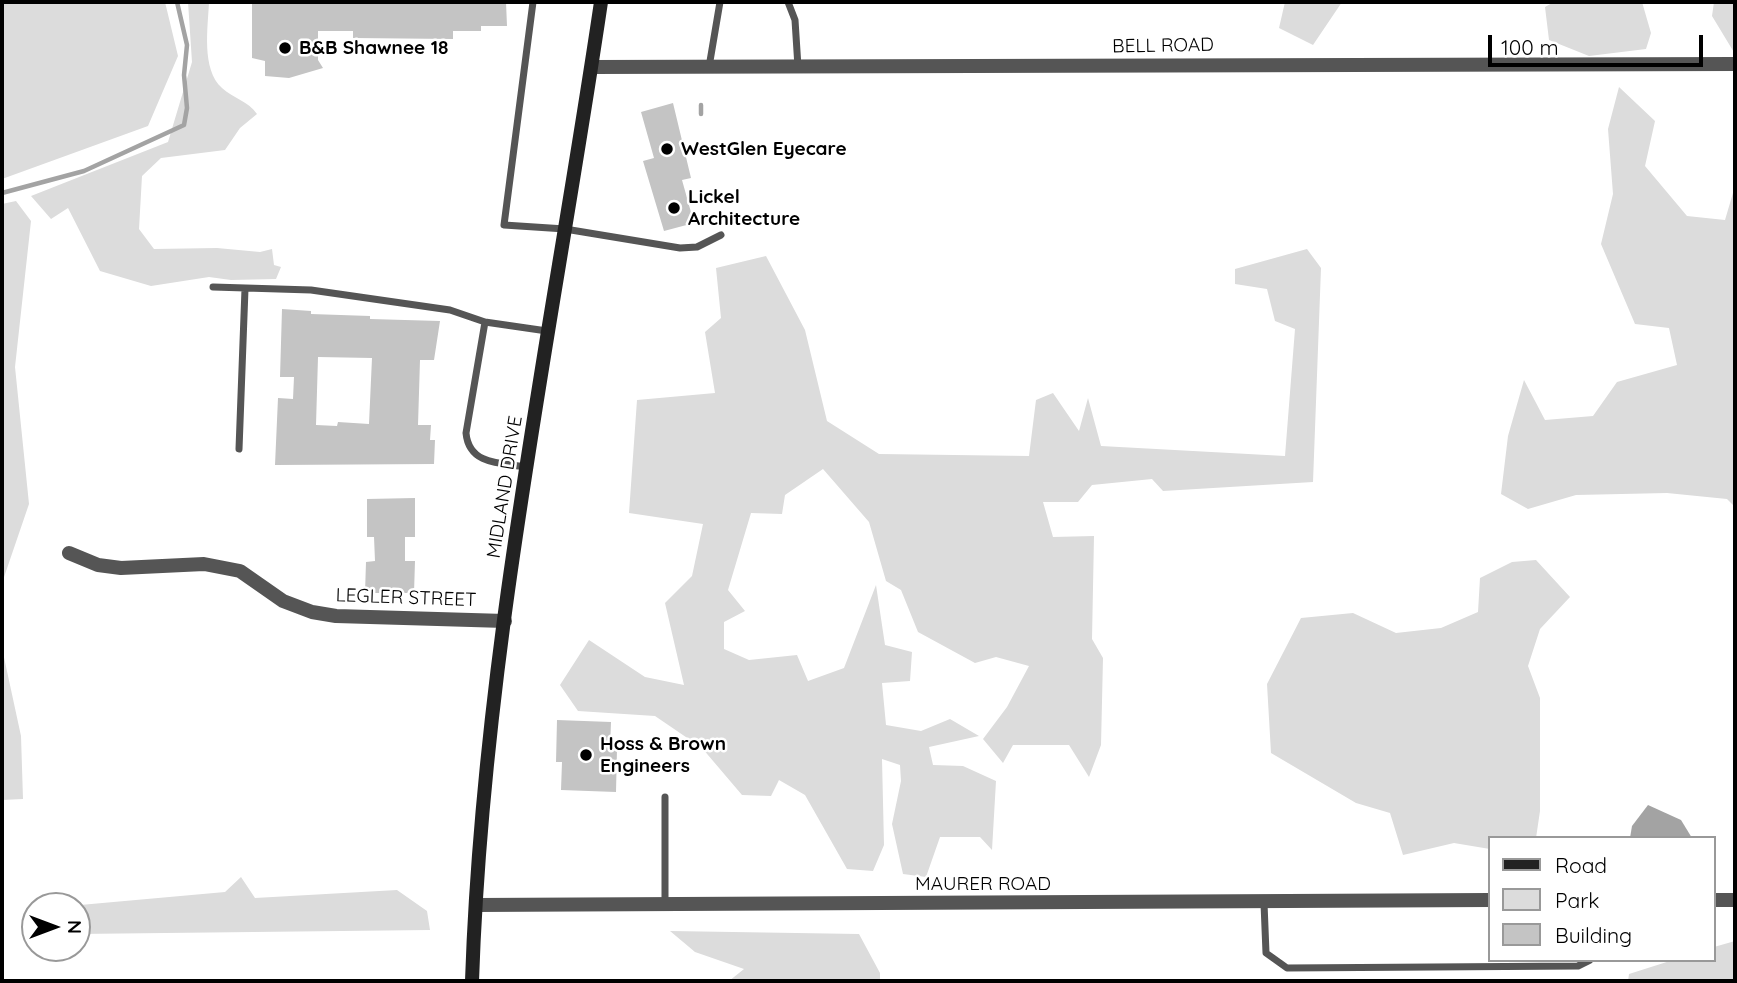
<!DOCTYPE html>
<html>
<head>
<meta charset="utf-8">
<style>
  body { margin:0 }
  #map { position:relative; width:1737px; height:983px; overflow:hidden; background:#fff; font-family:Quicksand,sans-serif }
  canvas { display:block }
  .frame { position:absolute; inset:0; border:4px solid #000; pointer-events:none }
  .legend { position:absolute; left:1488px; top:836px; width:228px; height:126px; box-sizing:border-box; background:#fff; border:2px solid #999; margin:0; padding:9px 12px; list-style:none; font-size:21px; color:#000 }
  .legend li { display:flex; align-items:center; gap:14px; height:35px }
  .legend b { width:35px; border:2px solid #999 }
  .north { position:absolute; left:21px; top:892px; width:70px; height:70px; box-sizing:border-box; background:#fff; border:2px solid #999; border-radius:50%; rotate:90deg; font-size:19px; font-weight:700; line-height:28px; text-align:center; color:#000 }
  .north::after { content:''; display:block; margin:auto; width:24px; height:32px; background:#000; clip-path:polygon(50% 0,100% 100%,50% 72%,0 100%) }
  .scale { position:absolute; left:1488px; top:35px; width:215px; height:32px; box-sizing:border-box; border:4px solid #000; border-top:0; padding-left:9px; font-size:21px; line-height:24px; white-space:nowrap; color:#000; -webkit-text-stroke:5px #fff; paint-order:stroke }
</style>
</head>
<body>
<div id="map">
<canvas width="1737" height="983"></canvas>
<div class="frame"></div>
<ul class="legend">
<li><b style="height:9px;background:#222"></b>Road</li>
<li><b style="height:19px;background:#dcdcdc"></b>Park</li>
<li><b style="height:19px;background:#c4c4c4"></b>Building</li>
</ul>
<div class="north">N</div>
<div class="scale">100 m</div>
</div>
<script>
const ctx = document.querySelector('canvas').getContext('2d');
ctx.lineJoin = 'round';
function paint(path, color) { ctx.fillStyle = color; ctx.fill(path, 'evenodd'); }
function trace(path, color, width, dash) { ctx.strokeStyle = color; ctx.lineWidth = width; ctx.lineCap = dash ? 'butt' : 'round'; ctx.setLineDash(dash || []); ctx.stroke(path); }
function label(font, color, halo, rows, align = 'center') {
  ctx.font = font + ' Quicksand,sans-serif'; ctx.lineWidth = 5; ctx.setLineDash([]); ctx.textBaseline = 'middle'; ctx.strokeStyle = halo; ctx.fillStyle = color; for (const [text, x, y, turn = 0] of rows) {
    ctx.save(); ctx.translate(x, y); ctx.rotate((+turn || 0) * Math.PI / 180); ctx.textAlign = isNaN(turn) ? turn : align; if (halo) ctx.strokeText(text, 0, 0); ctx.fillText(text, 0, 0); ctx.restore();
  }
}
paint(new Path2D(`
  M2,2h163l13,54 -30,70 -146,53z
  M188,2h21c-1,25 -8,67 13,86 11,10 26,13 35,26l-17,14 -15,22 -64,8 -19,18 -3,53 15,20 63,-1 43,4 12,-3 2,16 7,2 -5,12 -45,1 -22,-3 -58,9 -51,-15 -32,-63 -17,11 -20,-23 137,-54 24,-80z
  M1285,2h57l-29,43 -34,-17z
  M1554,2h88l9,31 -5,16 -57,7 -40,-16 -4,-33z
  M1714,2h21v52l-23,-38z
  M1619,87l36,34 -10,45 42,50 38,4 10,-34v321l-8,-8 -60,-6 -91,2 -48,14 -27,-15 7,-58 16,-56 21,40 48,-4 24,-34 60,-17 -8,-37 -34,-4 -34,-80 12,-50 -5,-65z
  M16,201l15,20 -16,146 14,137 -27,79v-379z
  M1307,249l14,19 -8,214 -150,9 -11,-12 -60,6 -14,17h-35l10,35 41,-1 -2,103 11,19 -2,87 -12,32 -20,-32h-56l-10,18 -20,-24 24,-32 22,-41 -33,-9 -21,6 -57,-31 -17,-42 -15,-9 -17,-59 -46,-53 -38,26 -3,19 -31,-1 -23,77 17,21 -21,11v27l25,11 48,-5 11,26 36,-13 32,-83 9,60 27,7 -2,29 -28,2 4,42 35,6 29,-12 29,17 -50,11 4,18 30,1 33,15 -4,69 -12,-13h-40l-14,40 -23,-3 -11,-50 9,-43 -1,-16 -18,-6 2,86 -11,26 -26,-2 -42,-74 -26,-15 -8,16 -29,-1 -40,-47 -47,-32 -77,-5 -18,-26 29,-45 56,37 39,8 -19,-82 27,-27 11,-52 -74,-11 8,-113 78,-7 -10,-61 16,-14 -5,-50 50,-12 39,74 22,91 52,33 150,2 7,-56 17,-7 26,38 9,-33 13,48 184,10 10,-127 -20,-8 -8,-32 -32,-5v-15z
  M1536,560l34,37 -30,32 -12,37 12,32v113l-4,27h-46v11l-36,-6 -51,12 -13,-42 -34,-10 -85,-50 -4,-69 34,-66 52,-5 43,20 45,-5 37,-16 2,-34 32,-16z
  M2,648l19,88 2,63 -21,1z
  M241,877l14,21 142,-8 30,21 3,19 -353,4v-28h-8l156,-14z
  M670,931l189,3 21,39v8h-151l15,-12 -49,-17z
  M1735,941v40h-107l1,-7 44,-14h41v-13z`), '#dcdcdc');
paint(new Path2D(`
  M1648,805l33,15 11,18h-62l2,-12z`), '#a3a3a3');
trace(new Path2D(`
  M701,105v9
  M2,193l82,-22 100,-46 3,-17 -3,-33 3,-30 -10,-43`), '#a3a3a3', 4.5);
paint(new Path2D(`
  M252,2h254l1,24h-26v5h-28v8l-100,-1v-7h-35v29l5,8 -34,10 -24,-2v-15l-13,-3z
  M673,103l18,75 -9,2 12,43 -30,8 -21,-70 11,-3 -13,-46z
  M282,309l29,2v3l59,2v3l70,2 -6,39h-14l-2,65h13l-1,15h5l-1,24 -159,1 3,-67 15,1 1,-22h-14zM318,357l54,1 -3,66 -31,-2 -1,4 -21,-1z
  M415,498v39h-10v24h10l-1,32h-49l1,-31 9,-1 -1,-24h-7v-38z
  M557,720l54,2 -1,27h7l-1,43 -55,-2 1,-28h-6z`), '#c4c4c4');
trace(new Path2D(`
  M533,2l-29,223 61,4 115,19 17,-1 24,-12
  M788,2l7,18 3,47
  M709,67l11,-65
  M213,287l98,3 139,20 35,12 62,9
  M485,322l-19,111c3,32 34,30 61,34
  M239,449l6,-160
  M665,797v107
  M1264,903l2,50 21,15 291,-2 12,-6`), '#555', 7);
trace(new Path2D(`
  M592,67l1143,-3
  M69,553l29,12 23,3 83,-4 36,7 43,30 29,11 24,4 169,5`), '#555', 14);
trace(new Path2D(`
  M1714,900h21
  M476,905l1014,-5`), '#555', 14);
trace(new Path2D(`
  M472,981c11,-329 81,-654 129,-979`), '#222', 14);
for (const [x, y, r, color] of [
  [285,48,7,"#000"],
  [667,149,7,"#000"],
  [674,208,7,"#000"],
  [586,755,7,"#000"]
]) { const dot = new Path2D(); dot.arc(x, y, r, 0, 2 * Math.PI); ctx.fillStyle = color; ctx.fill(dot); trace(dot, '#fff', 2.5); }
label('19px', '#000', '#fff', [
  ["BELL ROAD",1163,46,-1],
  ["MIDLAND DRIVE",505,487,-81],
  ["LEGLER STREET",406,598,2],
  ["MAURER ROAD",983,884]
]);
label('bold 19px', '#000', '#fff', [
  ["B&B Shawnee 18",299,48],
  ["WestGlen Eyecare",681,149],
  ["Lickel",688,197],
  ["Architecture",688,219],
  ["Hoss & Brown",600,744],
  ["Engineers",600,766]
], 'left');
</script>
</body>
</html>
